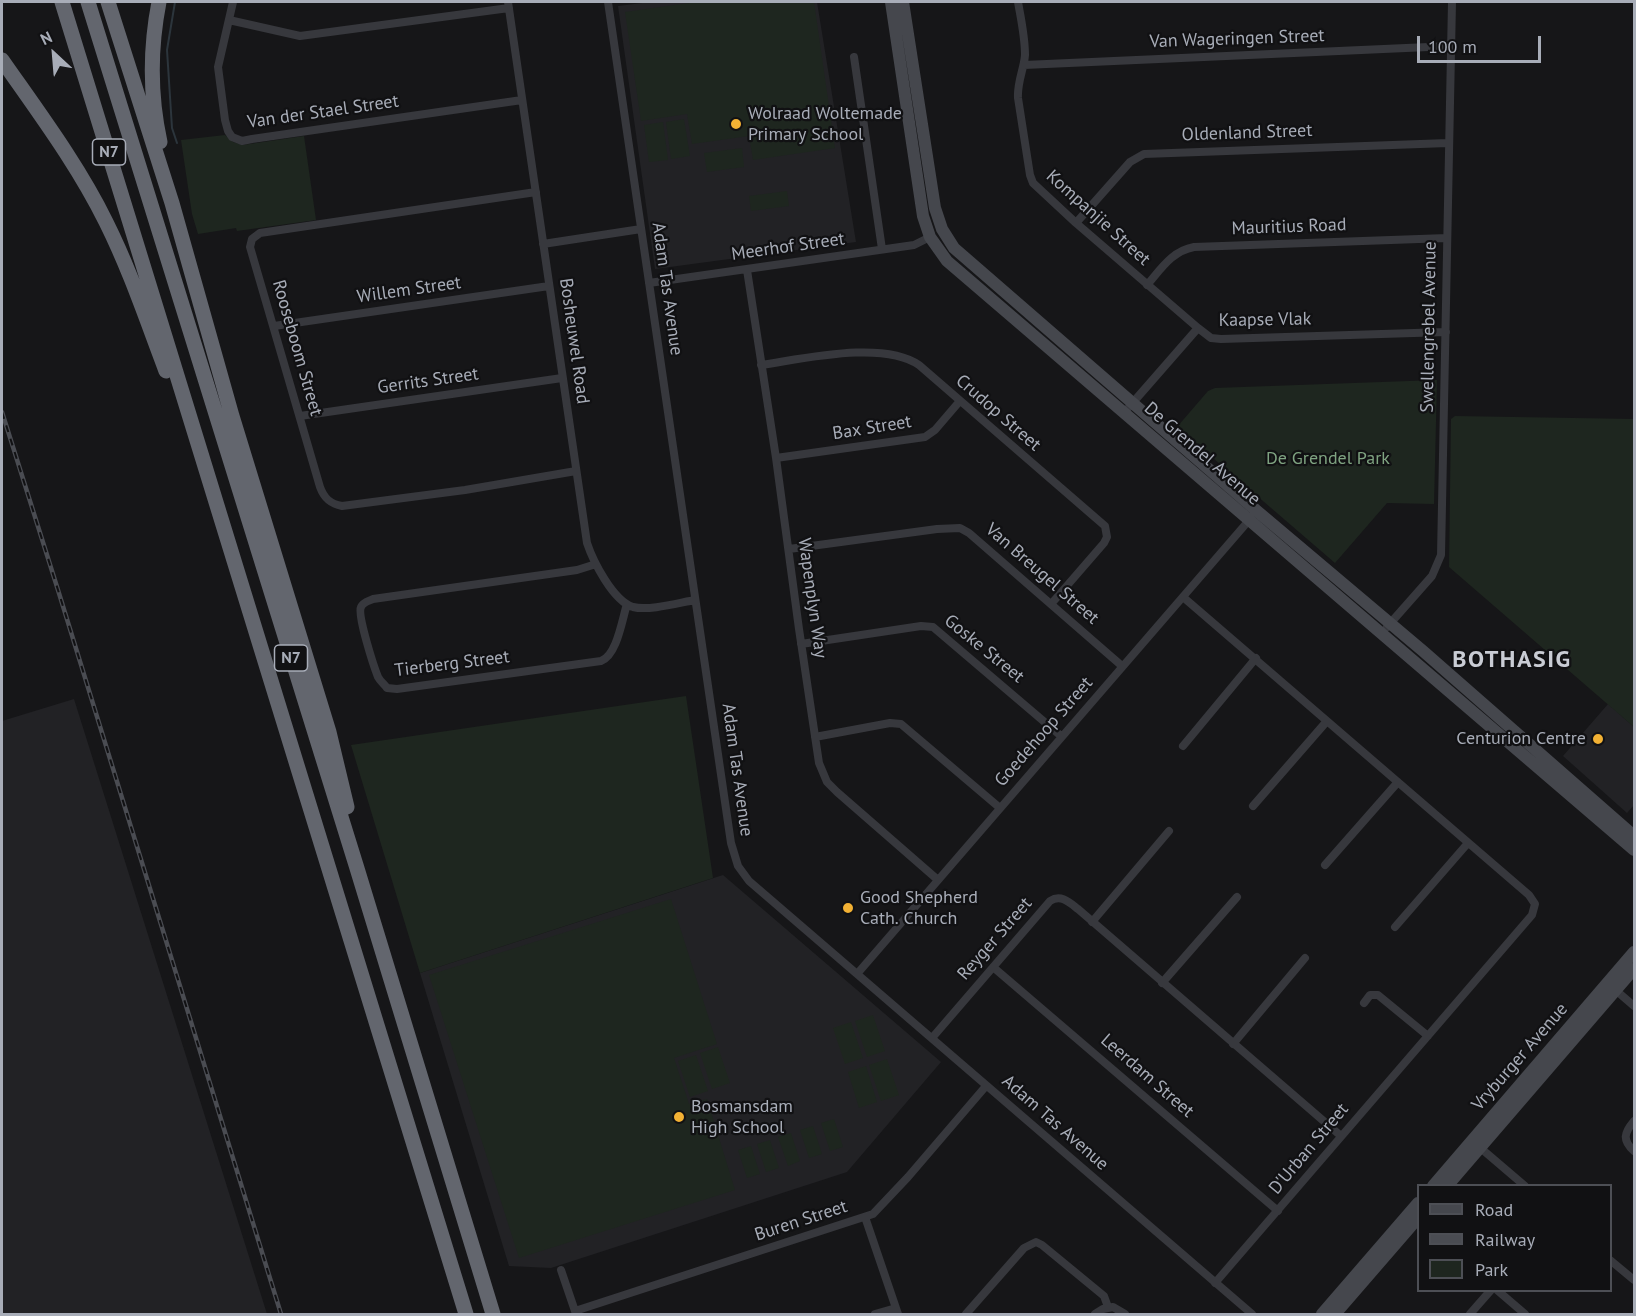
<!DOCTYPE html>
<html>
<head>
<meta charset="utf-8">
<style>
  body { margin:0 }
  #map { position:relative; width:1636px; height:1316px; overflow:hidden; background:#161618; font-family:"PT Sans",sans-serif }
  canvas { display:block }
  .frame { position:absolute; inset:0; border:3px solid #a8adb8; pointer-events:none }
  .legend { position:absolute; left:1417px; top:1184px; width:195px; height:108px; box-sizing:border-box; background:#111113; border:2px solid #4d4f55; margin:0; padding:8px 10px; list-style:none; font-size:18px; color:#a8adb8 }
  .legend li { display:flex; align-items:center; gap:12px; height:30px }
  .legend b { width:30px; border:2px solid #4d4f55 }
  .north { position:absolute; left:24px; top:24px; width:60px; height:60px; -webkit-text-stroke:4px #111113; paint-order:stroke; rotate:334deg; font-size:16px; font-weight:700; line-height:24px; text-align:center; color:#a8adb8 }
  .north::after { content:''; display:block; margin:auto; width:21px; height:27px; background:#a8adb8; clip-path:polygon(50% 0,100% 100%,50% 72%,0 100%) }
  .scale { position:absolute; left:1417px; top:36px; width:124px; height:27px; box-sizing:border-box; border:3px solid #a8adb8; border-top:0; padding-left:8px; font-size:18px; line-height:21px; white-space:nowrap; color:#a8adb8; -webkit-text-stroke:4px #111113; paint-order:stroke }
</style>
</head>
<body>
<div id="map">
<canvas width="1636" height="1316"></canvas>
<div class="frame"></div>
<ul class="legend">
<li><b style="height:8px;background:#45474d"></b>Road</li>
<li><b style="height:8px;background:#4a4c52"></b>Railway</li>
<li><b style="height:16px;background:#1e261f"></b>Park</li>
</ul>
<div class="north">N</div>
<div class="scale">100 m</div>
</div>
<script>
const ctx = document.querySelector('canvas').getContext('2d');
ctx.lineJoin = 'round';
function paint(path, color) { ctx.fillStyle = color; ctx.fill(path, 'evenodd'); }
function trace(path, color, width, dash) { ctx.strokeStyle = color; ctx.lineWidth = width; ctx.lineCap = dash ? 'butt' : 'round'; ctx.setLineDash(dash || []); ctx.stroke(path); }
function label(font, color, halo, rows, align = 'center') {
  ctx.font = font + ' "PT Sans",sans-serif'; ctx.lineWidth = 4.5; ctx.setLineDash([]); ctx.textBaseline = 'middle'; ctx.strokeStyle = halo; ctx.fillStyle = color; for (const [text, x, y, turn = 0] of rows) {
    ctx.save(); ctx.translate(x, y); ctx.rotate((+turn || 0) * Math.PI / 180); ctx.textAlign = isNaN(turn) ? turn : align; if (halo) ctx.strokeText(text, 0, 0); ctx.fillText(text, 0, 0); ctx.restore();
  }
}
paint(new Path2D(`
  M650,2h167l39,240 -201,27 -37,-263z
  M74,699l193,615h-265v-593z
  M1608,704l26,23v78l-7,8 -64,-57z
  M723,875l218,187 -94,110 -296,96 -42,-2 -89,-293z`), '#222225');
paint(new Path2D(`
  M696,2h118l21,146 -82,12 -4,-24 -57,8 -5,-30 -46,7 -16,-109z
  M684,119l6,37 -19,3 -5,-37z
  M663,122l5,38 -19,2 -5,-37z
  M225,135l8,7 10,3 61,-9 12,84 -79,11 -1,-3 -38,6 -6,-20 -11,-74z
  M742,148l2,19 -37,5 -3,-19z
  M787,191l2,15 -38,5 -2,-15z
  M1437,380l-3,124 -47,-1 -52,60 -158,-136 31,-36 7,-3z
  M1455,416l179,3v308l-185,-160 2,-148z
  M686,696l27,182 -293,95 -69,-228z
  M671,899l46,145 -43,14 15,46 18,-5 28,91 -216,68 -90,-283z
  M873,1015l12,36 -18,6 -12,-36z
  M851,1022l12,36 -18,6 -12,-36z
  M718,1047l12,36 -18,6 -12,-36z
  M696,1055l12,36 -18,6 -12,-36z
  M887,1059l12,36 -18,6 -12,-36z
  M866,1066l11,36 -18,6 -11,-36z
  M834,1119l9,28 -13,4 -9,-28z
  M813,1126l9,28 -13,4 -9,-28z
  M791,1133l9,28 -12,5 -10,-29z
  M770,1140l9,28 -13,4 -9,-28z
  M751,1146l9,28 -13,4 -9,-28z`), '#1e261f');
trace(new Path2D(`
  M175,2l-8,48 5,78 5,15`), '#2c353c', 2);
trace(new Path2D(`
  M233,2l-15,65 7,53 3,11 4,6 10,4 10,-2 270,-39
  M508,2l79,541c6,18 26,58 46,64 16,4 45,-4 62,-7
  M608,2l123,841 7,23 11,15 503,433
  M1018,2c3,17 7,35 7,53 -1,14 -8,27 -7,43l12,77 3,8 43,40 122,105
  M229,20l71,16 209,-28
  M854,57l28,192
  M1024,65l427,-19
  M536,192l-276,41 -8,6 -2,8 70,240c4,11 10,17 22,19l123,-16 111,-19
  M1076,223l54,-61 14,-8 304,-11
  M543,244l98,-15
  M747,270l29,188 23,171 20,134 8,19 10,10 101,88
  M649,283l265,-38 16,-8
  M1147,285c14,-16 25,-34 47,-38l253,-9
  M274,326l275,-40
  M761,365c42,-6 122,-25 158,0l186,161 2,11 -3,6 -52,60
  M1129,407l69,-79 13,10 10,1 225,-7
  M300,416l262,-38
  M776,458l149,-21 10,-7 24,-28
  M789,549l148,-20 23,-1 9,5 153,133
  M596,564l-19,6 -204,29c-4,2 -10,3 -12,8 -4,8 13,60 17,70 2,4 6,7 9,11l10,1 204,-28c16,-6 21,-41 26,-57
  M1183,597l346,298 6,9 -3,11 -317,368
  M1387,627l45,-51 9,-21 11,-553
  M801,644l120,-18 12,1 128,109
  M815,737l75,-14 11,1 99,84
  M1183,746l73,-88
  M1253,806l74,-85
  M1325,865l73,-83
  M1092,922l77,-91
  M1395,927l73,-84
  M993,967l285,244
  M857,974l394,-456
  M1162,983l75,-86
  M1612,987l22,19
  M1364,1003l6,-8h8l50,41
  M932,1038l118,-137c11,-7 19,1 28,8l263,227
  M1233,1044l72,-86
  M1634,1121c-10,12 -12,19 0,30
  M1477,1145l48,41
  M865,1217l33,97
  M1610,1260l24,20
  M561,1270l15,44
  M1497,1290l28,24
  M575,1311l298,-97 35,-37 78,-91
  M875,1314l21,-6
  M966,1314l58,-66 12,-6 6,3 62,51 4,11
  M1095,1314l8,-5 10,-2 12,7
  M1470,1314l21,-24`), '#37383d', 8);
trace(new Path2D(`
  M891,2l32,214 7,21 17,24 687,589
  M903,2l32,206 7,21 12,19 303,263 166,140 211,185
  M1433,1186l201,-234
  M1447,1186l187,-217
  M1322,1314l96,-111
  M1335,1314l83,-96`), '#45474d', 12);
trace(new Path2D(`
  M62,2l404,1312
  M88,2l268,863 137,449
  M108,2l64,201 60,213 97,316 18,75
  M159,2c-9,46 -9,94 1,140
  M2,60c37,53 76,105 104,162 24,48 41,99 60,149`), '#63666e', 15);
const rail = new Path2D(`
  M2,412l56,178 223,724`);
trace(rail, '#4a4c52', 4.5);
trace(rail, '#111113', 2, [7]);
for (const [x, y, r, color] of [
  [736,124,6,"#f2b134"],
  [1598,739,6,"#f2b134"],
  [848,908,6,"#f2b134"],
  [679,1117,6,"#f2b134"]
]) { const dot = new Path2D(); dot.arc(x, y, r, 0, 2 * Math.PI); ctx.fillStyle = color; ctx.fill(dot); trace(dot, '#111113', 2); }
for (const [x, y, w] of [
  [109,152,33],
  [291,658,33]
]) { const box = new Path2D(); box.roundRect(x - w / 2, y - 13, w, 26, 4.5); ctx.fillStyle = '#111113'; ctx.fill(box); trace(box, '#a8adb8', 1.5); }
label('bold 16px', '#a8adb8', null, [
  ["N7",109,152],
  ["N7",291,658]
]);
label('18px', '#a8adb8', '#111113', [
  ["Van Wageringen Street",1237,39,-2],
  ["Van der Stael Street",323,112,-8],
  ["Oldenland Street",1247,133,-2],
  ["Kompanjie Street",1098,218,42],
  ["Mauritius Road",1289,227,-2],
  ["Meerhof Street",788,247,-8],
  ["Adam Tas Avenue",667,289,82],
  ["Willem Street",409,290,-8],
  ["Kaapse Vlak",1265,320,-1],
  ["Swellengrebel Avenue",1429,327,-89],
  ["Bosheuwel Road",574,341,82],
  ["Rooseboom Street",297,348,74],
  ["Gerrits Street",428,381,-8],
  ["Crudop Street",998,413,41],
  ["Bax Street",872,428,-9],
  ["De Grendel Avenue",1202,454,41],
  ["Van Breugel Street",1042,574,41],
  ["Wapenplyn Way",812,598,82],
  ["Goske Street",984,649,39],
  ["Tierberg Street",452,664,-7],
  ["Goedehoop Street",1044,732,-49],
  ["Adam Tas Avenue",737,770,82],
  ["Reyger Street",995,939,-49],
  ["Vryburger Avenue",1520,1057,-49],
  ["Leerdam Street",1147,1076,41],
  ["Adam Tas Avenue",1055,1123,41],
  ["D'Urban Street",1309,1149,-50],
  ["Buren Street",801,1221,-18]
]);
label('18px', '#a8adb8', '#111113', [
  ["Wolraad Woltemade",748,114],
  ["Primary School",748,135],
  ["Centurion Centre",1586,739,"right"],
  ["Good Shepherd",860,898],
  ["Cath. Church",860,919],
  ["Bosmansdam",691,1107],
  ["High School",691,1128]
], 'left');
label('18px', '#7fa381', '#111113', [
  ["De Grendel Park",1328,459]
]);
ctx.letterSpacing = '1.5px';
label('bold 24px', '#c9ccd4', '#111113', [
  ["BOTHASIG",1512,660]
]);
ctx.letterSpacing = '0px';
</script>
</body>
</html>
